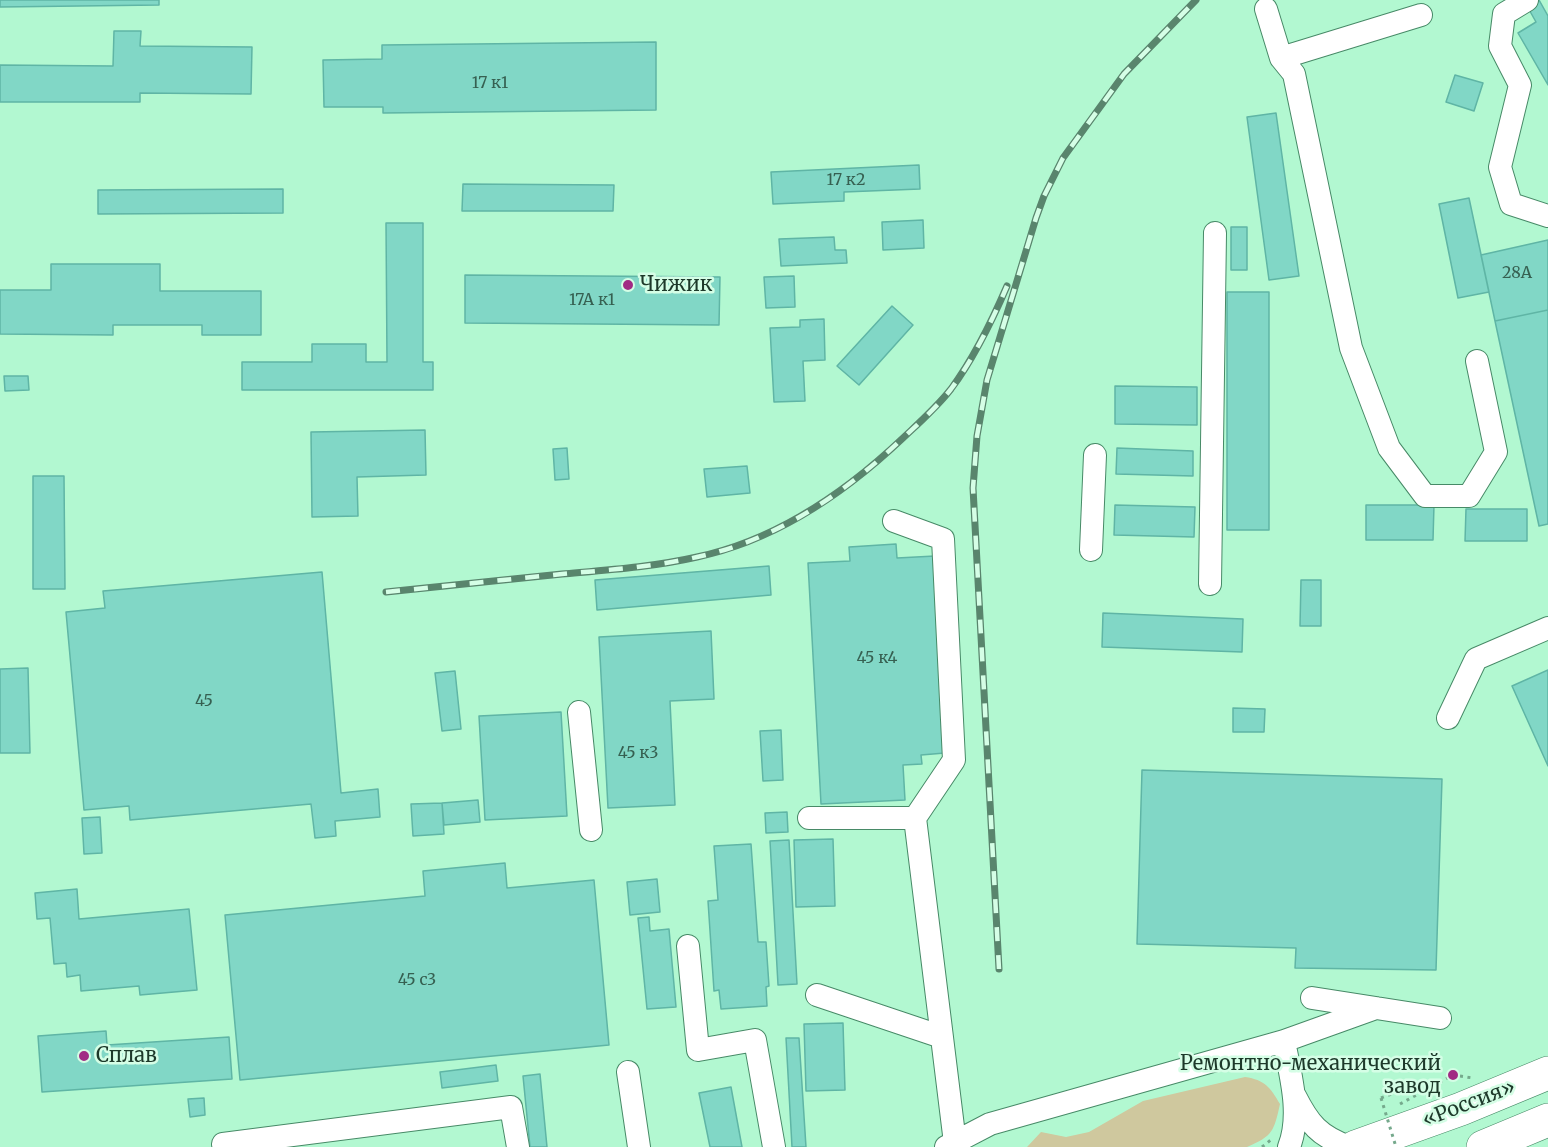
<!DOCTYPE html>
<html>
<head>
<meta charset="utf-8">
<style>
  body { margin:0 }
  canvas { display:block; background:#b2f8d1 }
</style>
</head>
<body>
<canvas width="1548" height="1147"></canvas>
<script>
const ctx = document.querySelector('canvas').getContext('2d');
ctx.lineJoin = 'round';
function paint(path, color) { ctx.fillStyle = color; ctx.fill(path, 'evenodd'); }
function trace(path, color, width, dash) { ctx.strokeStyle = color; ctx.lineWidth = width; ctx.lineCap = dash ? 'butt' : 'round'; ctx.setLineDash(dash || []); ctx.stroke(path); }
function label(font, color, halo, rows, align = 'center') {
  ctx.font = font + ' Merriweather,serif'; ctx.lineWidth = 5; ctx.setLineDash([]); ctx.textBaseline = 'middle'; ctx.strokeStyle = halo; ctx.fillStyle = color; for (const [text, x, y, turn = 0] of rows) {
    ctx.save(); ctx.translate(x, y); ctx.rotate((+turn || 0) * Math.PI / 180); ctx.textAlign = isNaN(turn) ? turn : align; if (halo) ctx.strokeText(text, 0, 0); ctx.fillText(text, 0, 0); ctx.restore();
  }
}
paint(new Path2D(`
  M1245,1077c20,3 25,10 35,27 -6,27 -7,32 -33,43h-220l14,-15 25,5 23,-5 54,-31z`), '#cfc89e');
const building = new Path2D(`
  M0,0h159v5l-159,2z
  M1539,0l9,16v69l-30,-52 18,-11 -9,-16z
  M114,31h27l-1,15 112,1 -1,47 -111,-1v9h-140v-37l113,1z
  M656,42v68l-273,3v-6h-59l-1,-47 59,-1v-14z
  M1455,75l28,8 -9,28 -28,-9z
  M1276,113l23,163 -30,4 -22,-163z
  M919,165l1,24 -76,3v9l-71,3 -2,-32z
  M463,184l151,1 -1,26h-151z
  M283,189v24l-185,1v-24z
  M1469,198l20,94 -31,6 -19,-94z
  M923,220l1,28 -41,2 -1,-28z
  M386,223h37v139h10v28h-191v-28h70v-18h54v18h21z
  M1231,227h16v43h-16z
  M834,237l1,13h11l1,13 -66,3 -2,-27z
  M1548,240v70l-53,11 -14,-66z
  M51,264h109v27h101v44h-59v-10h-89v10l-113,-1v-44h51z
  M465,275l255,2 -1,48 -254,-2z
  M794,276l1,31 -29,1 -2,-31z
  M1227,292h42v238h-42z
  M892,306l21,19 -54,60 -22,-19z
  M1548,310v214l-9,2 -44,-205z
  M824,319l1,41 -22,1 2,40 -31,1 -4,-74 30,-1v-7z
  M4,376h24l1,14 -24,1z
  M1115,386l82,1v38l-82,-1z
  M425,430l1,45 -69,2 1,39 -46,1 -1,-85z
  M567,448l2,31 -14,1 -2,-31z
  M1117,448l76,3v25l-77,-2z
  M747,466l3,27 -43,4 -3,-28z
  M33,476h31l1,113h-32z
  M1115,505l80,2 -1,30 -80,-2z
  M1366,505h68l-1,35h-67z
  M1466,509h61v32h-62z
  M896,544l1,14 38,-2 10,197 -24,2 1,9 -19,1 2,35 -84,4 -13,-241 42,-2 -1,-14z
  M769,566l2,29 -174,15 -2,-30z
  M322,572l19,221 37,-4 2,28 -45,4 1,15 -21,2 -4,-34 -181,16 -1,-14 -45,4 -18,-198 39,-4 -2,-17z
  M1301,580h20v46h-21z
  M1103,613l140,6 -1,33 -140,-5z
  M711,631l3,68 -44,2 5,104 -67,3 -9,-171z
  M28,668l2,85h-30v-84z
  M1548,670v96l-36,-80z
  M455,671l6,58 -19,2 -7,-58z
  M1233,708l32,1 -1,23h-31z
  M561,712l6,104 -82,4 -6,-104z
  M781,730l2,50 -20,1 -3,-50z
  M1142,770l300,9 -6,191 -141,-2 1,-20 -159,-4z
  M478,800l2,22 -36,3 -2,-22z
  M442,803l2,31 -31,2 -2,-32z
  M787,812l1,20 -22,1 -1,-20z
  M100,817l2,36 -18,1 -2,-36z
  M833,839l2,67 -39,1 -2,-67z
  M789,840l8,144 -19,1 -8,-144z
  M751,844l7,98h8l3,44 -3,1 1,19 -46,3 -2,-19 -5,1 -6,-90 10,-1 -4,-54z
  M505,863l2,25 87,-8 15,165 -369,35 -15,-165 200,-19 -2,-25z
  M657,879l3,33 -30,3 -3,-33z
  M77,889l2,30 110,-10 8,81 -57,5 -1,-9 -58,5 -1,-16 -13,2 -1,-14 -12,1 -4,-46 -13,1 -2,-26z
  M649,917l1,14 19,-2 7,78 -29,2 -9,-91z
  M843,1023l2,67 -39,1 -2,-67z
  M106,1031l1,14 122,-8 3,42 -190,13 -4,-56z
  M786,1038h13l7,109h-14z
  M496,1065l2,16 -56,7 -2,-16z
  M540,1074l7,73h-17l-7,-71z
  M731,1087l11,60h-32l-11,-54z
  M204,1098l1,17 -15,2 -2,-18z`);
paint(building, '#81d7c6');
trace(building, '#5fb5a5', 1.5);
const minor = new Path2D(`
  M1527,0l-23,14 -4,32 20,39 -20,82 11,37 37,12
  M1266,9l15,49 13,16 57,274 38,100 36,48h44l27,-44 -19,-91
  M1281,58l140,-43
  M894,521l49,18 11,221 -39,58
  M1091,550l4,-95
  M1210,584l5,-351
  M579,712l12,118
  M1448,718l28,-59 72,-31
  M809,818h106l40,325
  M688,946l10,104 57,-10 19,107
  M817,995l125,42
  M1312,998l128,20
  M1284,1041c6,33 18,73 5,106
  M628,1072l11,75
  M1295,1096c14,28 24,40 54,51
  M223,1144l288,-37 7,40
  M946,1147l44,-23 294,-83 92,-33`);
const highway = new Path2D(`
  M1355,1147l106,-38 87,-36
  M1483,1147l65,-27`);
trace(minor, '#478a67', 24);
trace(highway, '#478a67', 34);
trace(new Path2D(`
  M1381,1098l43,-16 2,6
  M1400,1104l53,-29 20,3
  M1262,1147l10,-8`), '#75a98c', 3, [3, 4.5]);
trace(minor, '#fff', 22);
trace(highway, '#fff', 33);
const rail = new Path2D(`
  M386,592c59,-6 117,-12 176,-18 45,-4 91,-7 135,-17 80,-17 148,-64 206,-119 17,-16 34,-31 48,-49 23,-31 41,-68 56,-103
  M999,969l-26,-481 4,-52 10,-56 49,-162 8,-22 19,-38 61,-84 72,-74`);
trace(rail, '#59856d', 7);
trace(rail, '#d5fee6', 4.5, [14]);
trace(new Path2D(`
  M1381,1098l15,49`), '#75a98c', 3, [3, 4.5]);
for (const [x, y, r, color] of [
  [628,285,6,"#a12b84"],
  [84,1056,6,"#a12b84"],
  [1453,1075,6,"#a12b84"]
]) { const dot = new Path2D(); dot.arc(x, y, r, 0, 2 * Math.PI); ctx.fillStyle = color; ctx.fill(dot); trace(dot, '#d5fee6', 2); }
label('16px', '#366051', null, [
  ["17 к1",490,83],
  ["17 к2",846,180],
  ["28А",1517,273],
  ["17А к1",592,300],
  ["45 к4",877,658],
  ["45",204,701],
  ["45 к3",638,753],
  ["45 с3",417,980]
]);
label('20px', '#1d392a', '#d5fee6', [
  ["Чижик",640,285],
  ["Сплав",96,1056],
  ["Ремонтно-механический",1441,1064,"right"],
  ["завод",1441,1087,"right"]
], 'left');
label('20px', '#1d392a', '#d5fee6', [
  ["«Россия»",1469,1104,-21]
]);
</script>
</body>
</html>
